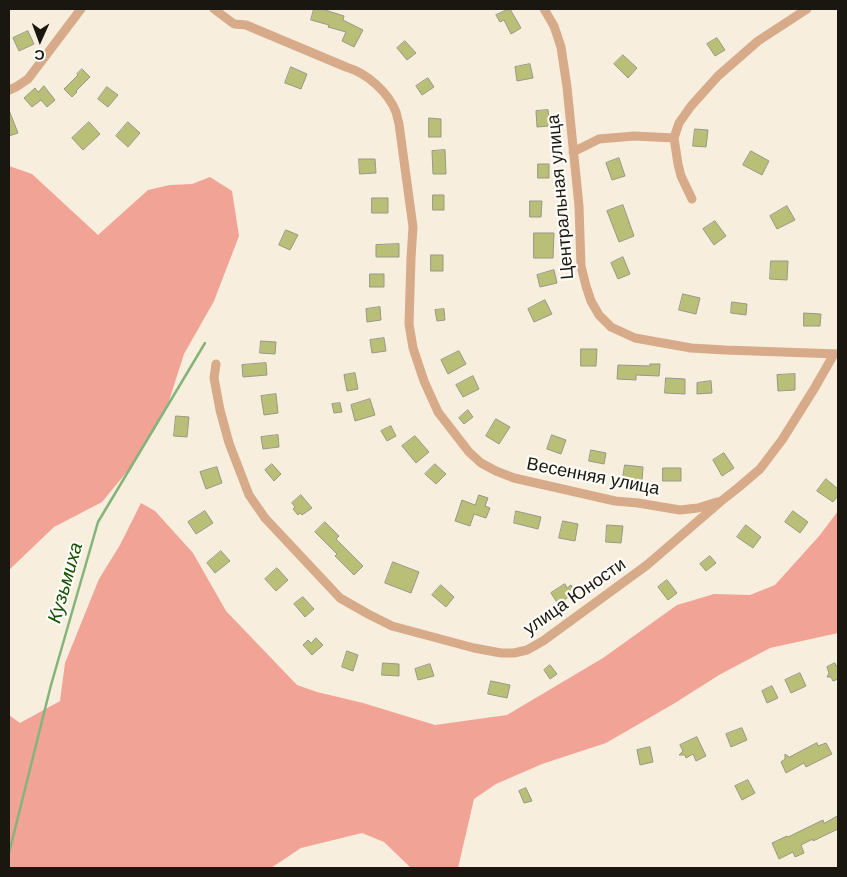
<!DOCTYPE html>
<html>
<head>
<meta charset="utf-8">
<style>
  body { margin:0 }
  #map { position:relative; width:847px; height:877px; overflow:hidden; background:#f7eedd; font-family:Helvetica,sans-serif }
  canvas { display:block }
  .frame { position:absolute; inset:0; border:10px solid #1a1710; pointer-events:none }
  .north { position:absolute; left:15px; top:15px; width:50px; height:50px; -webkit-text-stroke:4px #fefcf8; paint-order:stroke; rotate:182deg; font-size:14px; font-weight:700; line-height:20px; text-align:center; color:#1a1710 }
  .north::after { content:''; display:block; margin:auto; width:18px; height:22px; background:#1a1710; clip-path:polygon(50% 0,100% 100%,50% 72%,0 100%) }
</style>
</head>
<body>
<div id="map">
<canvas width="847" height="877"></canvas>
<div class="frame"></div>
<div class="north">С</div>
</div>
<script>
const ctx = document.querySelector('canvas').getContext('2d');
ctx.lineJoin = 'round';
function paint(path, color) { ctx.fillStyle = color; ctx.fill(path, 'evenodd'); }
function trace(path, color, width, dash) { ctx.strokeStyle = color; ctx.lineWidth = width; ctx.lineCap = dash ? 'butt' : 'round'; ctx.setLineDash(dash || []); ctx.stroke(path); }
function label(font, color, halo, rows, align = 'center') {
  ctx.font = font + ' Helvetica,sans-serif'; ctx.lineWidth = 4.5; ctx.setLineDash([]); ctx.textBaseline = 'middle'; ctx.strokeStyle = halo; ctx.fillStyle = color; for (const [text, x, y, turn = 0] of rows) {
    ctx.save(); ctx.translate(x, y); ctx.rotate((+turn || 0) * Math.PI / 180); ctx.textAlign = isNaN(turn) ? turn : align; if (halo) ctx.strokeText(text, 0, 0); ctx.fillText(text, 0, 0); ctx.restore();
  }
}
paint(new Path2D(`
  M9,166l23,8 66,61 50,-45 22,-5 22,-1 18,-7 22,14 7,45 -25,65 -30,53 -17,53 -37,61 -28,34 -48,25 -45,43z
  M141,503l14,8 38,42 33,58 71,74 20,7 46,11 72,22 72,-10 96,-57 74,-53 37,-11 36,1 25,-10 45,-50 18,-24v122l-68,15 -51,27 -44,28 -69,40 -64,21 -46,20 -22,15 -16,69h-47l-27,-26 -22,-9 -61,15 -30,20h-262v-153l11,8 40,-22 5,-38 34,-84 21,-34z`), '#f1a395');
trace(new Path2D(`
  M9,853l42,-168 47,-163 107,-179`), '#85b47a', 2.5);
const building = new Path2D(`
  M314,9h12l-1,1 19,6 -1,4 20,10 -9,17 -12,-6 4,-9 -18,-5 1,-2 -18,-5z
  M509,9h1l11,19 -10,6 -7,-14 -4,2 -4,-7z
  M28,31l6,13 -15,7 -6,-13z
  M717,38l8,12 -10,6 -8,-12z
  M405,41l11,12 -9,7 -10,-12z
  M623,55l14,13 -9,10 -14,-14z
  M530,64l3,14 -16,3 -2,-14z
  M291,67l16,7 -6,15 -16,-6z
  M82,69l8,8 -14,14 1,1 -5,5 -8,-8 14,-14 -1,-1z
  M428,78l6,9 -12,8 -6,-9z
  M44,86l11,14 -8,7 -6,-7 -9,7 -8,-9 11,-10 3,4z
  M107,87l11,8 -10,12 -10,-8z
  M9,110l9,23 -9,3z
  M548,110l2,16 -13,1 -1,-16z
  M429,118l12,1v18h-12z
  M89,122l11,12 -17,16 -11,-12z
  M128,122l12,11 -12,14 -12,-11z
  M695,129l13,1 -2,17 -13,-1z
  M445,150l1,24h-13l-1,-23z
  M751,151l18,10 -7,14 -19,-10z
  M619,158l6,18 -13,4 -6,-17z
  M359,159h16l1,14 -16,1z
  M538,164h11v14h-11z
  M433,195h11v15h-11z
  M372,198h16v15h-16z
  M530,201h12l-1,16h-11z
  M623,205l11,31 -15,6 -12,-31z
  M787,206l8,14 -18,9 -7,-13z
  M715,221l11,15 -12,9 -11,-16z
  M286,230l12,5 -8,15 -11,-5z
  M534,233h20l-1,25h-19z
  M399,244v13h-23v-12z
  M431,255h12v16h-12z
  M623,257l7,17 -12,5 -7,-16z
  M771,261h17l-1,19 -17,-1z
  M554,270l3,13 -17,4 -3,-12z
  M370,274h14v13h-14z
  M683,294l17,4 -4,16 -17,-4z
  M545,300l7,14 -18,8 -6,-13z
  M732,302l15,2 -1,11 -15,-2z
  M380,307l1,13 -14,2 -1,-13z
  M444,309l1,11 -8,1 -2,-11z
  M804,313l17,1 -1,12h-16z
  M384,338l2,13 -14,2 -2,-13z
  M261,341l15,1 -1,12 -15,-1z
  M581,349h16l-1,17h-15z
  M459,351l7,13 -18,10 -7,-14z
  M266,363l1,12 -24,2 -1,-12z
  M650,364h10l-1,12 -23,-1v5l-19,-1 1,-14 32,1z
  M355,373l3,16 -11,2 -3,-16z
  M795,374v16l-17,1 -1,-16z
  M473,376l6,13 -16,8 -7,-12z
  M666,378l19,1v15l-20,-1z
  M711,381l1,12 -15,1v-11z
  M276,394l2,19 -14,2 -3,-19z
  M370,399l5,16 -20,6 -4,-16z
  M340,403l2,9 -8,1 -2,-9z
  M468,410l5,7 -9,7 -5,-6z
  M176,416l13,1 -2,20 -13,-1z
  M496,419l14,8 -11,17 -13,-8z
  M391,426l5,10 -9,5 -6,-10z
  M278,435l1,12 -16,2 -2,-12z
  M552,435l14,5 -5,14 -14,-5z
  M415,436l14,16 -13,11 -14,-17z
  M591,450l15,3 -2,11 -15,-3z
  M724,453l10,15 -12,8 -9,-16z
  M272,464l9,10 -7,7 -9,-11z
  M435,464l11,10 -10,10 -11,-10z
  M625,465l18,2 -1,14 -19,-3z
  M217,467l5,16 -16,6 -6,-17z
  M663,468h18v13h-18z
  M826,479l12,10v7l-5,6 -16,-11z
  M301,495l11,13 -10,7 -2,-2 -2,2 -5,-6 2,-2 -3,-4z
  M479,495l9,3 -3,8 5,2 -4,10 -12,-4 -4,12 -15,-5 7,-21 13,5z
  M205,511l8,12 -17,11 -8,-12z
  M516,511l25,6 -3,12 -24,-6z
  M793,511l15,11 -8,11 -15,-11z
  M563,521l15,3 -3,17 -16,-3z
  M325,522l14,14 -3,3 27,27 -9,9 -19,-19 2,-2 -22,-22z
  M607,525l16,1 -2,17 -15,-1z
  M746,525l15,12 -8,11 -16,-11z
  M221,551l9,10 -15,12 -8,-10z
  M710,556l6,7 -10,8 -6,-7z
  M393,562l26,10 -8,21 -26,-10z
  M277,568l11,12 -12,11 -11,-12z
  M667,580l10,13 -9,7 -10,-13z
  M565,584l2,4 4,-3 5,7 -18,12 -7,-11z
  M441,585l13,12 -8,10 -14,-12z
  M303,597l11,12 -9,8 -11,-13z
  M316,638l7,7 -11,10 -9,-10 5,-5 3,3z
  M347,651l11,4 -5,16 -11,-4z
  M383,663l16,1v12l-17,-1z
  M835,663l1,3 2,-1v14l-5,2 -2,-4h-4l2,-4 -2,-6z
  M430,664l4,12 -16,4 -3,-11z
  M550,665l7,9 -7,5 -6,-9z
  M800,673l6,13 -15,7 -6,-13z
  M491,681l19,4 -3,13 -19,-4z
  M772,686l6,12 -11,5 -5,-12z
  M742,728l5,12 -16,7 -5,-13z
  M697,737l9,19 -10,5 -3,-7 -7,4 -1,-3h-6l4,-4 -3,-6z
  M817,743l1,3 8,-3 6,11 -26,13 -2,-4 -18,10 -5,-11 4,-3v-5l4,3z
  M650,747l3,15 -13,3 -3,-15z
  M748,780l7,13 -13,7 -7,-14z
  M526,788l6,13 -8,2 -5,-12z
  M838,816v13l-25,12v-2l-12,6 3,8 -9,4 -2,-5 -14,7 -7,-16 15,-7 1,1 35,-17 1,3z`);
paint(building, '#b9bf76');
trace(building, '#979987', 1);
trace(new Path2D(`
  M214,9l20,15 12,1 100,42c21,6 42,25 50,45 1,4 2,8 3,12l14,103 -2,31 -2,66 4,24 11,33 14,31 31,40 12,11 15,8 18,7 101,23 23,2 42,7 18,-2 19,-6
  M544,9l10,17 7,21 6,40 12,119 2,60 5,20 5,15 8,14 12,12 24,11 56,10 34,2 113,4
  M9,90l7,-3 12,-8 53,-70
  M573,152l26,-13 35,-3 40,2
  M692,199l-11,-23 -3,-12 -4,-26 5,-15 12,-17 27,-30 40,-35 49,-32
  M216,364l-2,14 6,32 9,33 20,52 16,23 75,80 28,16 24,12 82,22 27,5h13l13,-3 16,-9 104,-76 73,-63 19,-15 21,-18 22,-29 32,-51 20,-35`), '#d7aa89', 9);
label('18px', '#1a1710', '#fefcf8', [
  ["Центральная улица",561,197,-95],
  ["Весенняя улица",593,477,11],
  ["улица Юности",575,597,-35]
]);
label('italic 19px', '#145200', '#fefcf8', [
  ["Кузьмиха",66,583,-74]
]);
</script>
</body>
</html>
